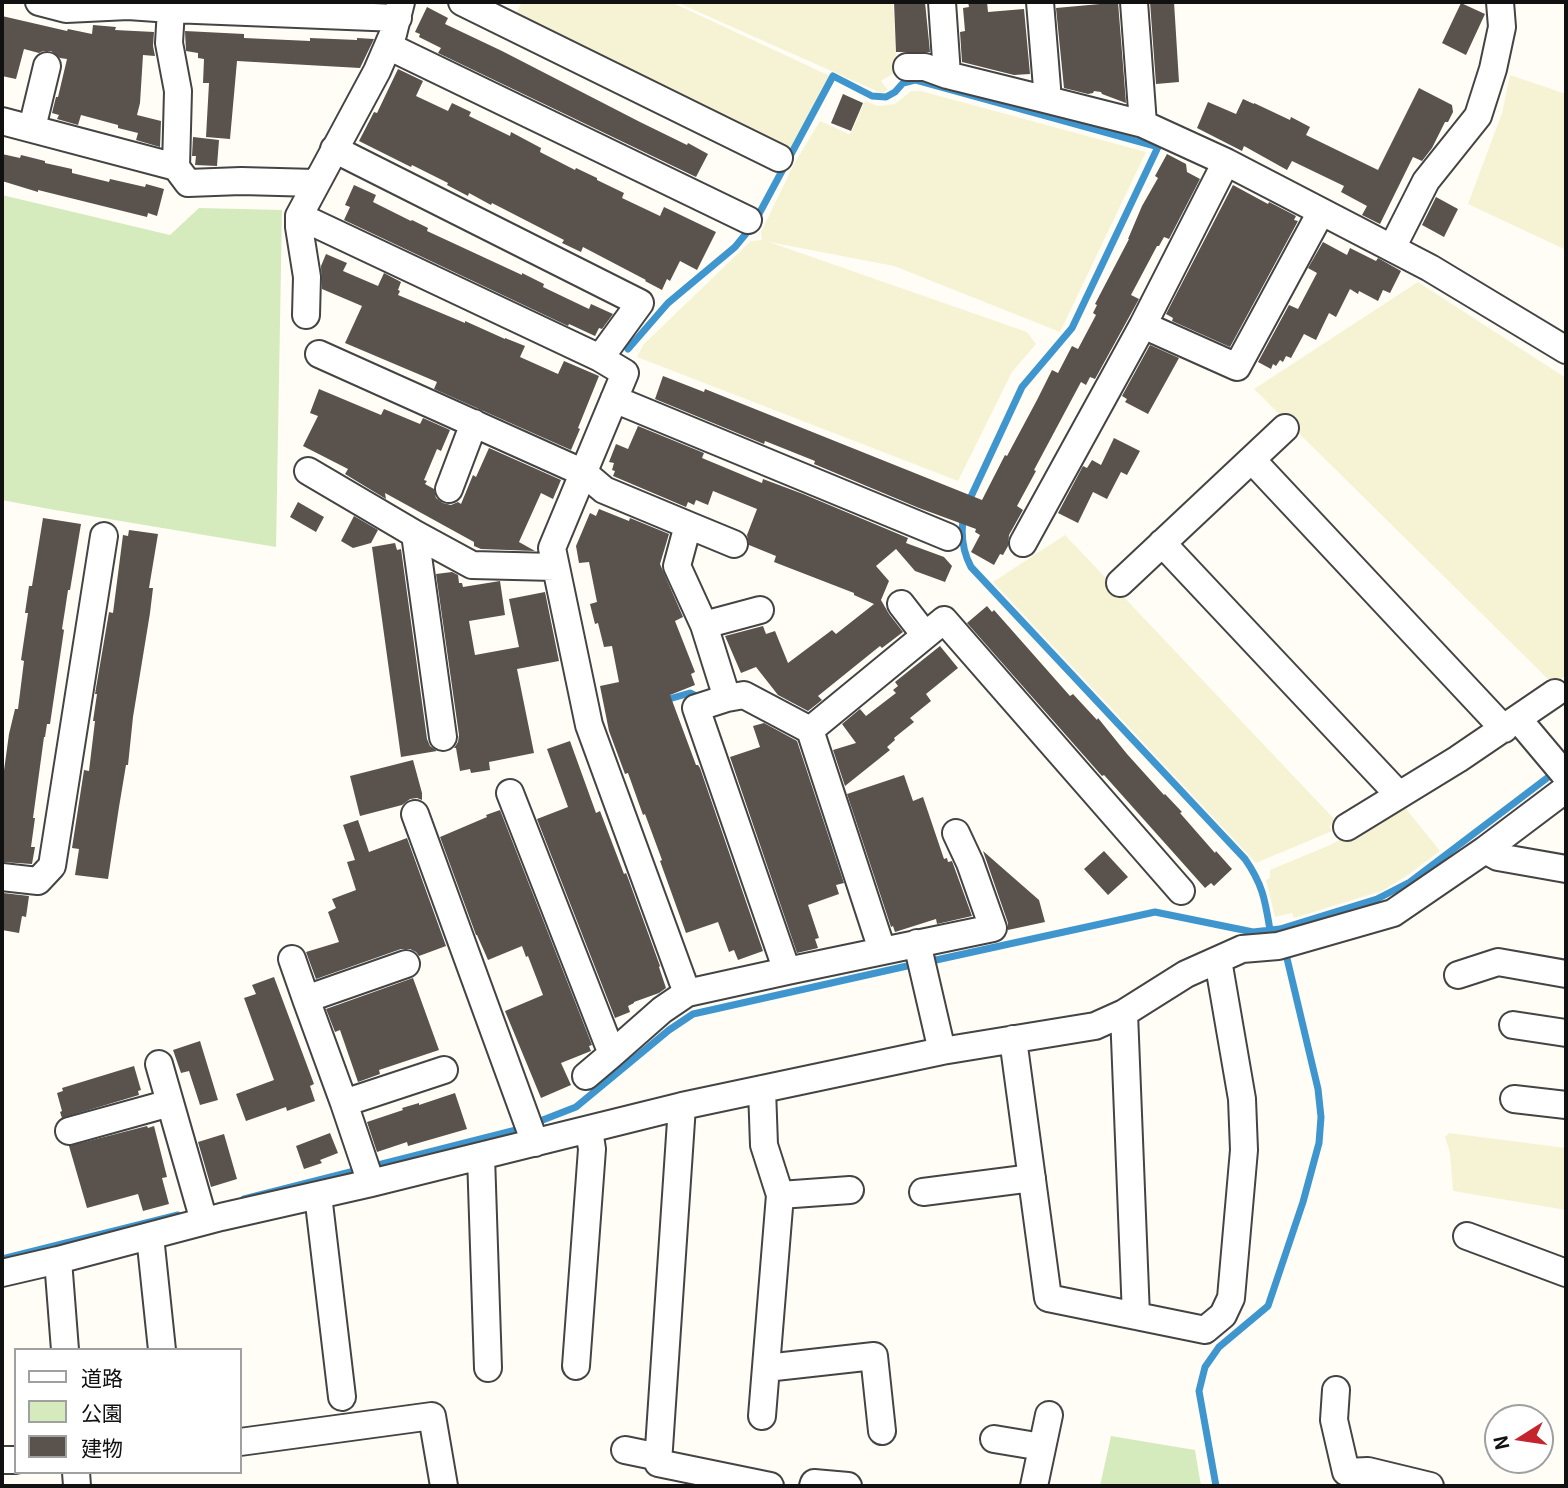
<!DOCTYPE html>
<html>
<head>
<meta charset="utf-8">
<style>
  body { margin:0 }
  #map { position:relative; width:1568px; height:1488px; overflow:hidden; background:#fffdf5; font-family:Georgia,"Noto Sans JP",serif }
  canvas { display:block }
  .frame { position:absolute; inset:0; border:4px solid #111; pointer-events:none }
  .legend { position:absolute; left:14px; top:1348px; width:228px; height:126px; box-sizing:border-box; background:#fff; border:2px solid #a0a0a0; margin:0; padding:9px 12px; list-style:none; font-size:21px; color:#111 }
  .legend li { display:flex; align-items:center; gap:14px; height:35px }
  .legend b { width:35px; border:2px solid #a0a0a0 }
  .north { position:absolute; left:1484px; top:1404px; width:70px; height:70px; box-sizing:border-box; background:#fff; border:2px solid #a0a0a0; border-radius:50%; rotate:258deg; font-size:19px; font-weight:700; line-height:28px; text-align:center; color:#111 }
  .north::after { content:''; display:block; margin:auto; width:24px; height:32px; background:#c4262e; clip-path:polygon(50% 0,100% 100%,50% 72%,0 100%) }
</style>
</head>
<body>
<div id="map">
<canvas width="1568" height="1488"></canvas>
<div class="frame"></div>
<ul class="legend">
<li><b style="height:9px;background:#fff"></b>道路</li>
<li><b style="height:19px;background:#d5ebbd"></b>公園</li>
<li><b style="height:19px;background:#5a524d"></b>建物</li>
</ul>
<div class="north">N</div>
</div>
<script>
const ctx = document.querySelector('canvas').getContext('2d');
ctx.lineJoin = 'round';
function paint(path, color) { ctx.fillStyle = color; ctx.fill(path, 'evenodd'); }
function trace(path, color, width, dash) { ctx.strokeStyle = color; ctx.lineWidth = width; ctx.lineCap = dash ? 'butt' : 'round'; ctx.setLineDash(dash || []); ctx.stroke(path); }
paint(new Path2D(`
  M522,2h149l159,74 -41,76 -275,-135z
  M676,2h217l4,69 -16,10 7,9 -7,3z
  M1510,75l56,19v156l-98,-46 34,-91z
  M911,91h10l225,61 -86,180 -166,-66 -125,-24 258,90 9,12 -24,28 -54,109 -321,-124 6,-12 108,-104 11,-1 -1,-8 33,-68 26,-43 29,13 3,-3 13,-30 13,5 17,-2z
  M1418,282l148,96v297l-12,10 -300,-296z
  M1065,535l272,287 -8,4 3,5 -76,32 -263,-281z
  M1403,805l37,46 -32,24 -26,16 -88,27 -2,-5 -17,4 -9,-37 4,-2v-8l60,-25z
  M1449,1133l117,15v62l-113,-19 -3,-38 -5,-16z`), '#f6f3d4');
paint(new Path2D(`
  M2,195l168,40 29,-27 83,2 -6,337 -227,-38 -47,-9z
  M1111,1436l84,14 6,36h-101z`), '#d5ebbd');
trace(new Path2D(`
  M628,349l40,-46 67,-56 18,-22 80,-149 39,20 14,1 9,-5 8,-9 12,-3 243,67 -86,181 -50,59 -54,116
  M964,514c-4,20 -2,36 7,53l274,292c18,26 20,41 25,71
  M662,701l28,-8 8,4
  M927,962l228,-50 98,20 27,-3 97,-30 33,-17 145,-110
  M535,1123l41,-16 93,-77 24,-16 223,-50
  M244,1199l280,-71
  M2,1259l176,-44
  M1216,1486l-17,-95 6,-24 14,-20 49,-41 35,-104 16,-59 2,-26 -3,-28 -33,-139`), '#3f96cf', 7);
paint(new Path2D(`
  M894,2h31l5,50h-34z
  M968,2h19l1,10 36,-3 6,65 -16,1 -52,-13 -2,-30 5,-1 -2,-23 6,-1z
  M1100,2h18l8,101 -24,-9 -1,-2 -7,-1 -1,2 -5,1 -24,-6 -8,-80 44,-4z
  M1150,2h24l5,80 -23,2z
  M1461,3l24,11 -19,41 -24,-12z
  M427,7l21,11 -3,6 57,27 138,71 47,23 1,-2 20,11 -12,23 -258,-124 3,-5 -22,-11 1,-3 -5,-2z
  M2,16l65,15 1,-2 24,5 1,-9 23,2 -1,3 39,2 -1,14 2,10 -12,-1 -3,48 -3,12 24,6 -1,26 -24,-7 2,-7 -20,-5v-3l-37,-10 -3,10 -21,-6 2,-4 -7,-2 4,-16h2l9,-38 -7,-1 -9,-7h-8l-4,2 -15,-4 -8,30 -14,-3z
  M185,31l59,3v4l66,3v-3l47,2v-2l17,1 -14,29 -123,-7 -7,78 -24,-2 3,-54h-6l1,-24 -6,-1v-5l-12,-2z
  M398,69l25,12 -7,15 32,15 4,-8 19,9 -2,4 41,20 1,-4 30,16 -1,4 35,18 1,-2 21,10v2l27,13 -2,5 38,18 4,-9 52,25 -19,38 -17,-9 -10,20 -3,-2 -5,11 -17,-9 1,-1 -63,-33 -2,5 -19,-9 2,-3 -72,-37 -1,2 -22,-12 -1,3 -21,-11 1,-2 -36,-18 -1,2 -52,-26 15,-29 3,1z
  M1419,88l33,17 1,7 -5,10h-3l-13,26 -10,13 -9,-4 -33,67 -18,-9 5,-9 -26,-14 3,-6 -52,-25 -5,9 -43,-24 -2,5 -45,-23 11,-26 28,12 7,-15 11,5v-1l36,17 1,-3 19,10 -4,8 72,35z
  M843,94l20,9 -12,28 -20,-8z
  M193,137l26,3 -2,26 -22,-1 1,-9h-4z
  M2,154l18,4 1,-3 24,6v2l27,6v4l37,9 1,-3 35,8 1,-3 18,5 -7,27 -9,-3 -1,4 -109,-27v2l-36,-11z
  M1167,154l19,10 1,8 13,7 -31,60 -5,-2 -5,9h-2l-26,49 8,4 -44,80 -5,-2 -4,8 -5,-3 -47,88 2,1 -19,35 6,4 -14,25 -1,11 -5,9 -3,-1 -6,11 -23,-13 9,-17 -5,-3 1,-3 -57,-21 -105,-44 1,-3 -50,-20 -1,3 -109,-45 8,-23 41,16 1,-3 277,111 23,-45 2,1 30,-56 15,-30 6,3 14,-27 6,3 18,-34 -3,-2 4,-8 -2,-1 34,-65h-1l14,-33 16,-28 -3,-2z
  M354,185l22,10 -3,7 38,19 1,-1 16,8 -1,3 95,44v-2l22,11 -1,3 46,22 2,-5 22,10 -11,15 -3,-1 -4,8 -26,-12 -1,2 -224,-106 6,-13 -5,-2z
  M1233,185l35,19 1,-2 27,14 -2,4 4,1 -68,126 -58,-26 1,-3 -7,-4z
  M1436,197l22,12 -14,28 -22,-12z
  M1323,242l24,13 3,-7 26,13 2,-3 23,13 -11,22 -7,-3 -5,11 -19,-10 -1,3 -8,-5 -14,28 -7,-4 -13,27 -12,-6 -13,24 -5,-2 -3,6 -3,-2 -4,6 -3,-2 -2,5 -13,-7 31,-57 9,4 19,-36 -9,-5z
  M326,254l21,9 -4,8 35,15 6,-13 17,9 -3,8 2,1 -2,4 67,28v-2l40,18v-1l20,8 -5,11 38,17 6,-13 35,15 -21,52 2,1 -9,21 -137,-61 3,-7 -92,-39 17,-37 -40,-17 -1,-23z
  M1150,345l29,13 -31,56 -23,-12 2,-3 -5,-3z
  M319,389l62,26 3,-6 36,15 3,-6 27,12 -9,21 -4,-2 -13,31 3,1 -2,3 9,5 2,9 7,5 8,2 7,-3 3,2 12,-29 3,2 13,-29 72,32 -8,19 -12,-6 -22,49 16,9 -54,-2 -7,-3v-4l-89,-49 1,6 -41,-25 3,-5 -45,-23 15,-30 -8,-3z
  M638,426l66,27 -2,5 60,25 1,-4 40,15 105,44 -2,5 38,14 8,9 -7,16 -30,-11 -19,-22 -20,17 13,15 -8,19 8,14 14,18 -21,16 -2,-2 -62,50 4,4 -14,11 -30,-16 -22,-28 -15,6 -16,-37 38,-10 3,8 9,-3 13,32 44,-33 4,4 38,-30 -20,-9v-2l-80,-31 2,-6 -27,-11 -2,-10 10,-26 -44,-18 -5,14 -12,-5 -2,5 -6,-3 -2,5 -73,-31 2,-5 -3,-1 2,-7 -5,-1 7,-18 12,5z
  M1114,438l26,13 -13,24 -6,-3 -14,27 -14,-7 -15,31 -20,-10 25,-47 4,2 5,-8 9,5z
  M298,502l26,15 -8,15 -26,-15z
  M599,509l30,12 1,-3 39,16 -9,30 23,53 -8,4 20,51 -4,2 4,11 -25,10 26,70h2l2,3 63,183 -25,9 -4,-10 -5,2 -11,-30 -32,11 -26,-72 2,-1 -17,-46 -2,1 -15,-42 -3,1 -16,-43 -9,-45 19,-4 -7,-36 -8,1 -6,-24 -3,1 -5,-20 7,-2 -8,-40 -10,1 -3,-17 14,-33 6,3z
  M354,516l24,14 -7,13 -18,5 -12,-7z
  M43,518l38,6 -11,66h-2l-3,20 -3,19 2,1 -14,94h-3l-2,13h-1l-11,81h2l-4,29h4l-3,17 -30,-2v-77l7,-51 6,-25h3l6,-48 -3,-1 7,-47h-3l4,-27h3z
  M129,530l29,4 -9,54h4l-3,25 -17,104 -5,48h-2l-7,42 -11,72 -33,-4 4,-26 -7,-1 12,-78 5,1 6,-50h-2l4,-27h-2l14,-82 4,1 10,-78 5,1z
  M395,543l2,7 4,-1 26,190 3,7 7,5 -36,6 -29,-210z
  M452,572l6,3 1,8h3l1,4 37,-6 5,34 -36,6 6,34 44,-8 -10,-48 36,-7 14,69 -42,8 17,84 -45,9 1,8 -19,3 -1,-4 -10,2 -4,-23h-2l4,-6 1,-7 -23,-161z
  M987,606l5,6 2,-2 76,86 3,-2 24,26 1,-2 29,36 37,41 1,-1 17,18 -2,1 35,40 1,-2 16,18 -18,17 -3,-3 -6,5 -101,-113 -2,1 -135,-153z
  M940,646l18,22 -32,26 5,7 -21,17 4,4 -20,16 1,2 -8,7 3,3 -45,36 -12,-36 23,-7 -14,-19 18,-15 6,7 30,-23 -3,-3 5,-4 -3,-4z
  M764,723l33,18 47,142 -8,2 3,9 -31,11 11,33 -4,1 3,9 -21,5 -67,-196 30,-10 -7,-21z
  M570,741l26,72 4,-2 24,63 2,-1 2,5 32,88 -1,1 7,21 -7,5 -25,9v1l-6,3 2,6 -15,6 -78,-199 31,-12 -21,-58z
  M413,760l9,33v7l-5,-2 -7,1 -8,6 -42,11 -10,-40z
  M904,775l9,26 10,-4 21,62 3,-1 1,4 4,-1 20,55 -35,8 -1,-5 -41,13 -2,-6 -2,1 -44,-133z
  M500,810l92,235 -3,1 2,5 -30,12 10,22 -30,13 -36,-87 38,-16 -15,-39 -2,1 -4,-11 -34,14 -11,-25h-1l-36,-98 47,-20 -1,-2z
  M358,820l11,32 38,-14 39,108 -27,10 -3,-4 -6,-3h-9l-85,30 -10,-27 33,-10 -11,-30 8,-4 -4,-9 24,-9 -9,-28 8,-2 -12,-35z
  M983,851l56,49 6,22 -37,8v-7z
  M1104,851l24,26 -20,18 -24,-26z
  M3,893l26,3 -3,21 -4,-1 -3,17 -17,-3z
  M274,977l40,107 -4,2 5,15 -28,10 -1,-4 -40,14 -10,-27 38,-14 -30,-82 12,-4 -4,-9z
  M413,978l26,72 -60,20 1,4 -22,8 -18,-52 -5,2 -9,-23z
  M200,1041l18,59 -18,5 -11,-34 -8,2 -8,-23z
  M134,1066l7,24 -3,1 1,4 -77,23 -2,-6 2,-1 -5,-18 6,-2 -1,-3z
  M455,1093l12,36 -59,17 -1,-4 -30,10 -10,-30 36,-12 -1,-2 17,-5v2z
  M147,1126l1,2 6,-2 13,51 -5,1 7,26 -26,7 -5,-17 -51,14 -18,-62z
  M330,1133l8,20 -18,7 2,3 -18,6 -8,-23z
  M224,1134l13,45 -26,8 -13,-45z`), '#5a524d');
const minor = new Path2D(`
  M39,2l27,7 62,-3v-4
  M462,2l317,156
  M942,2l5,73 101,25 -8,-98
  M171,9l227,9
  M388,46l360,174
  M907,67h18l22,8
  M1048,100l95,24 -9,-122
  M2,121l174,46 2,-76 -9,-48 2,-34 -43,-3
  M1143,124l83,38 -83,163
  M32,128l15,-62
  M334,149l306,154 -40,55
  M1226,162l204,106 136,82
  M176,167l12,16 53,-2 75,2
  M299,216l301,142 25,15 -73,175 37,177 98,268 -25,17 -50,44 -102,-261
  M1392,248l34,-67 52,-65 15,-47 9,-42 -2,-25
  M306,315l1,-38 -8,-50v-11l78,-145 16,-37 8,-32
  M319,354l265,119 20,17 84,35 -11,41 27,59
  M614,399l334,138
  M1252,460l252,269
  M308,471l107,63 28,203
  M449,489l25,-66
  M688,525l46,19
  M415,534l57,31 83,2
  M1023,543l120,-218 94,42 84,-155
  M1162,543l237,252
  M1120,583l165,-155
  M901,604l24,31
  M760,610l-56,15 23,73 17,-3 66,35
  M1518,719l48,57
  M415,814l120,329
  M1347,827l111,-68 97,-66
  M1485,850l13,7 68,12
  M2,877l36,4 14,-15 52,-330
  M917,943l25,108
  M882,950l-72,-220 134,-110 237,271
  M292,959l14,40 100,-35
  M787,971l206,-43 -23,-65 -14,-30
  M1458,975l40,-13 68,12
  M687,993l100,-22 -91,-263 31,-10
  M306,999l38,104 100,-33
  M1124,1013l12,303
  M1513,1025l53,8
  M1013,1039l35,259 157,32 18,-15 8,-17 13,-148 -2,-51 -24,-139
  M159,1064l45,157
  M586,1076l26,-22
  M1514,1099l52,6
  M344,1103l27,80
  M682,1106l-24,357 112,23
  M69,1131l101,-28
  M481,1156l7,212
  M923,1192l109,-14
  M318,1195l24,202
  M780,1195l70,-5
  M150,1236l12,114
  M1467,1236l99,37
  M58,1260l7,90
  M2,1273l56,-13 163,-43 150,-34 311,-77 260,-55 153,-25 29,-13 62,-39 56,-25 36,-3 115,-33 92,-63 81,-61
  M576,1366l16,-217 -3,-19
  M766,1368l108,-12 8,75
  M1336,1390l-2,30 12,52 22,-1 62,15
  M762,1416l18,-221 -16,-50 -2,-56
  M994,1439l48,8
  M240,1442l192,-26 12,70
  M625,1450l34,7
  M2,1460h14
  M76,1472l1,14
  M813,1486l1,-3 34,3
  M1034,1486l15,-71`);
trace(minor, '#444', 30);
trace(minor, '#fff', 26);
</script>
</body>
</html>
